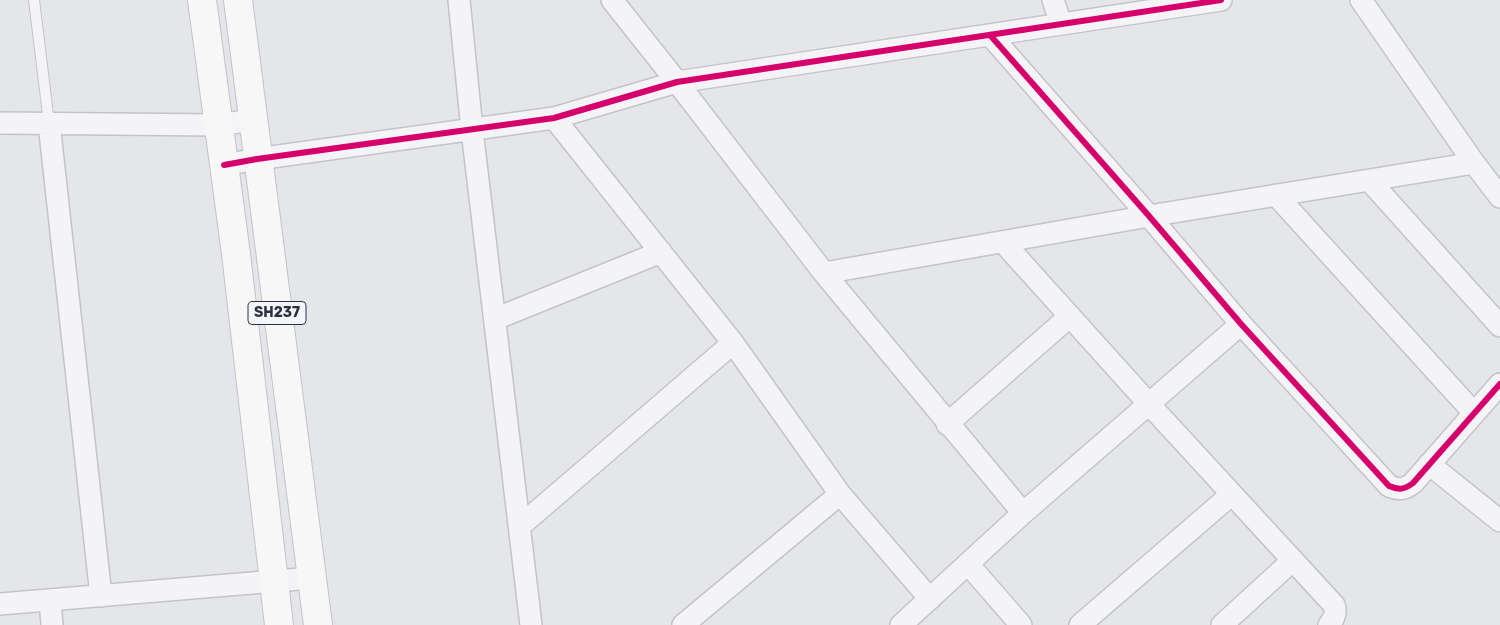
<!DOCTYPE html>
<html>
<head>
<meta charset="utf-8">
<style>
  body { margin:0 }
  canvas { display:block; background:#e5e6ea }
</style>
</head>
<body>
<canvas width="1500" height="625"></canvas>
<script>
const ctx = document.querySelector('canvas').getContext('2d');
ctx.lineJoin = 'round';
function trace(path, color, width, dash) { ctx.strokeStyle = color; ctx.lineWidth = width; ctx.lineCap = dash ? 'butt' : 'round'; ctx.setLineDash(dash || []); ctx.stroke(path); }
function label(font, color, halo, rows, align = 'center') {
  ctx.font = font + ' Rubik,sans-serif'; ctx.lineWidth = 4; ctx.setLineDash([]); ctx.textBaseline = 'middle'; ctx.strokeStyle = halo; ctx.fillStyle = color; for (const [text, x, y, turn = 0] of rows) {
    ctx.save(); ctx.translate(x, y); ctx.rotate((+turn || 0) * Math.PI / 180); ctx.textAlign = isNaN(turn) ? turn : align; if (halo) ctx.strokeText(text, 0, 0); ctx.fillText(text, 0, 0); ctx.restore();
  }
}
const service = new Path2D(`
  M34,0l15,123`);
const minor = new Path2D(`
  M459,0l13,130 59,495
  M612,0l65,82 147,191 199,240
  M1053,0l8,24
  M1361,0l113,163 26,34
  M990,35l159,181 92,108 148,162c10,4 15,4 24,-3l87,-99
  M554,118l179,225 107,151 90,105
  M0,123l219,2 33,-5
  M49,123l52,473
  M224,165l33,-6 297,-41 123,-36 544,-82
  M1369,180l131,146
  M1276,195l198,218
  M1003,242l146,162 185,201c3,8 0,13 -5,20
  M824,273l325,-57 325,-53
  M495,319l166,-67
  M947,424l123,-108
  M1429,464l71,57
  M520,526l213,-183
  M968,564l53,61
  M50,600l2,25
  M0,604l312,-26
  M683,625l157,-131
  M901,625l122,-112 218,-189
  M1080,625l152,-131
  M1222,625l71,-65`);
const primary = new Path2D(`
  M202,0l34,254 43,371
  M238,0l80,625`);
trace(service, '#c3c4c8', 12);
trace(minor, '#c3c4c8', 24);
trace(primary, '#c2c3c7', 30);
trace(service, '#f4f4f6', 10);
trace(minor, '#f4f4f6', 21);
trace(primary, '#f7f7f8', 28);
trace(new Path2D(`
  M990,35l159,181 92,108 148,162c10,4 15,4 24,-3l87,-99
  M224,165l33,-6 297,-41 123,-36 544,-82`), '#d6006c', 6);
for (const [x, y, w] of [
  [277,313,58]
]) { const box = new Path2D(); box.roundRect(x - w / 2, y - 11.5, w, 23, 4); ctx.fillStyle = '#f3f5f8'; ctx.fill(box); trace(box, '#2c3142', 1); }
label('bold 14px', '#2c3142', null, [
  ["SH237",277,313]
]);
</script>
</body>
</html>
